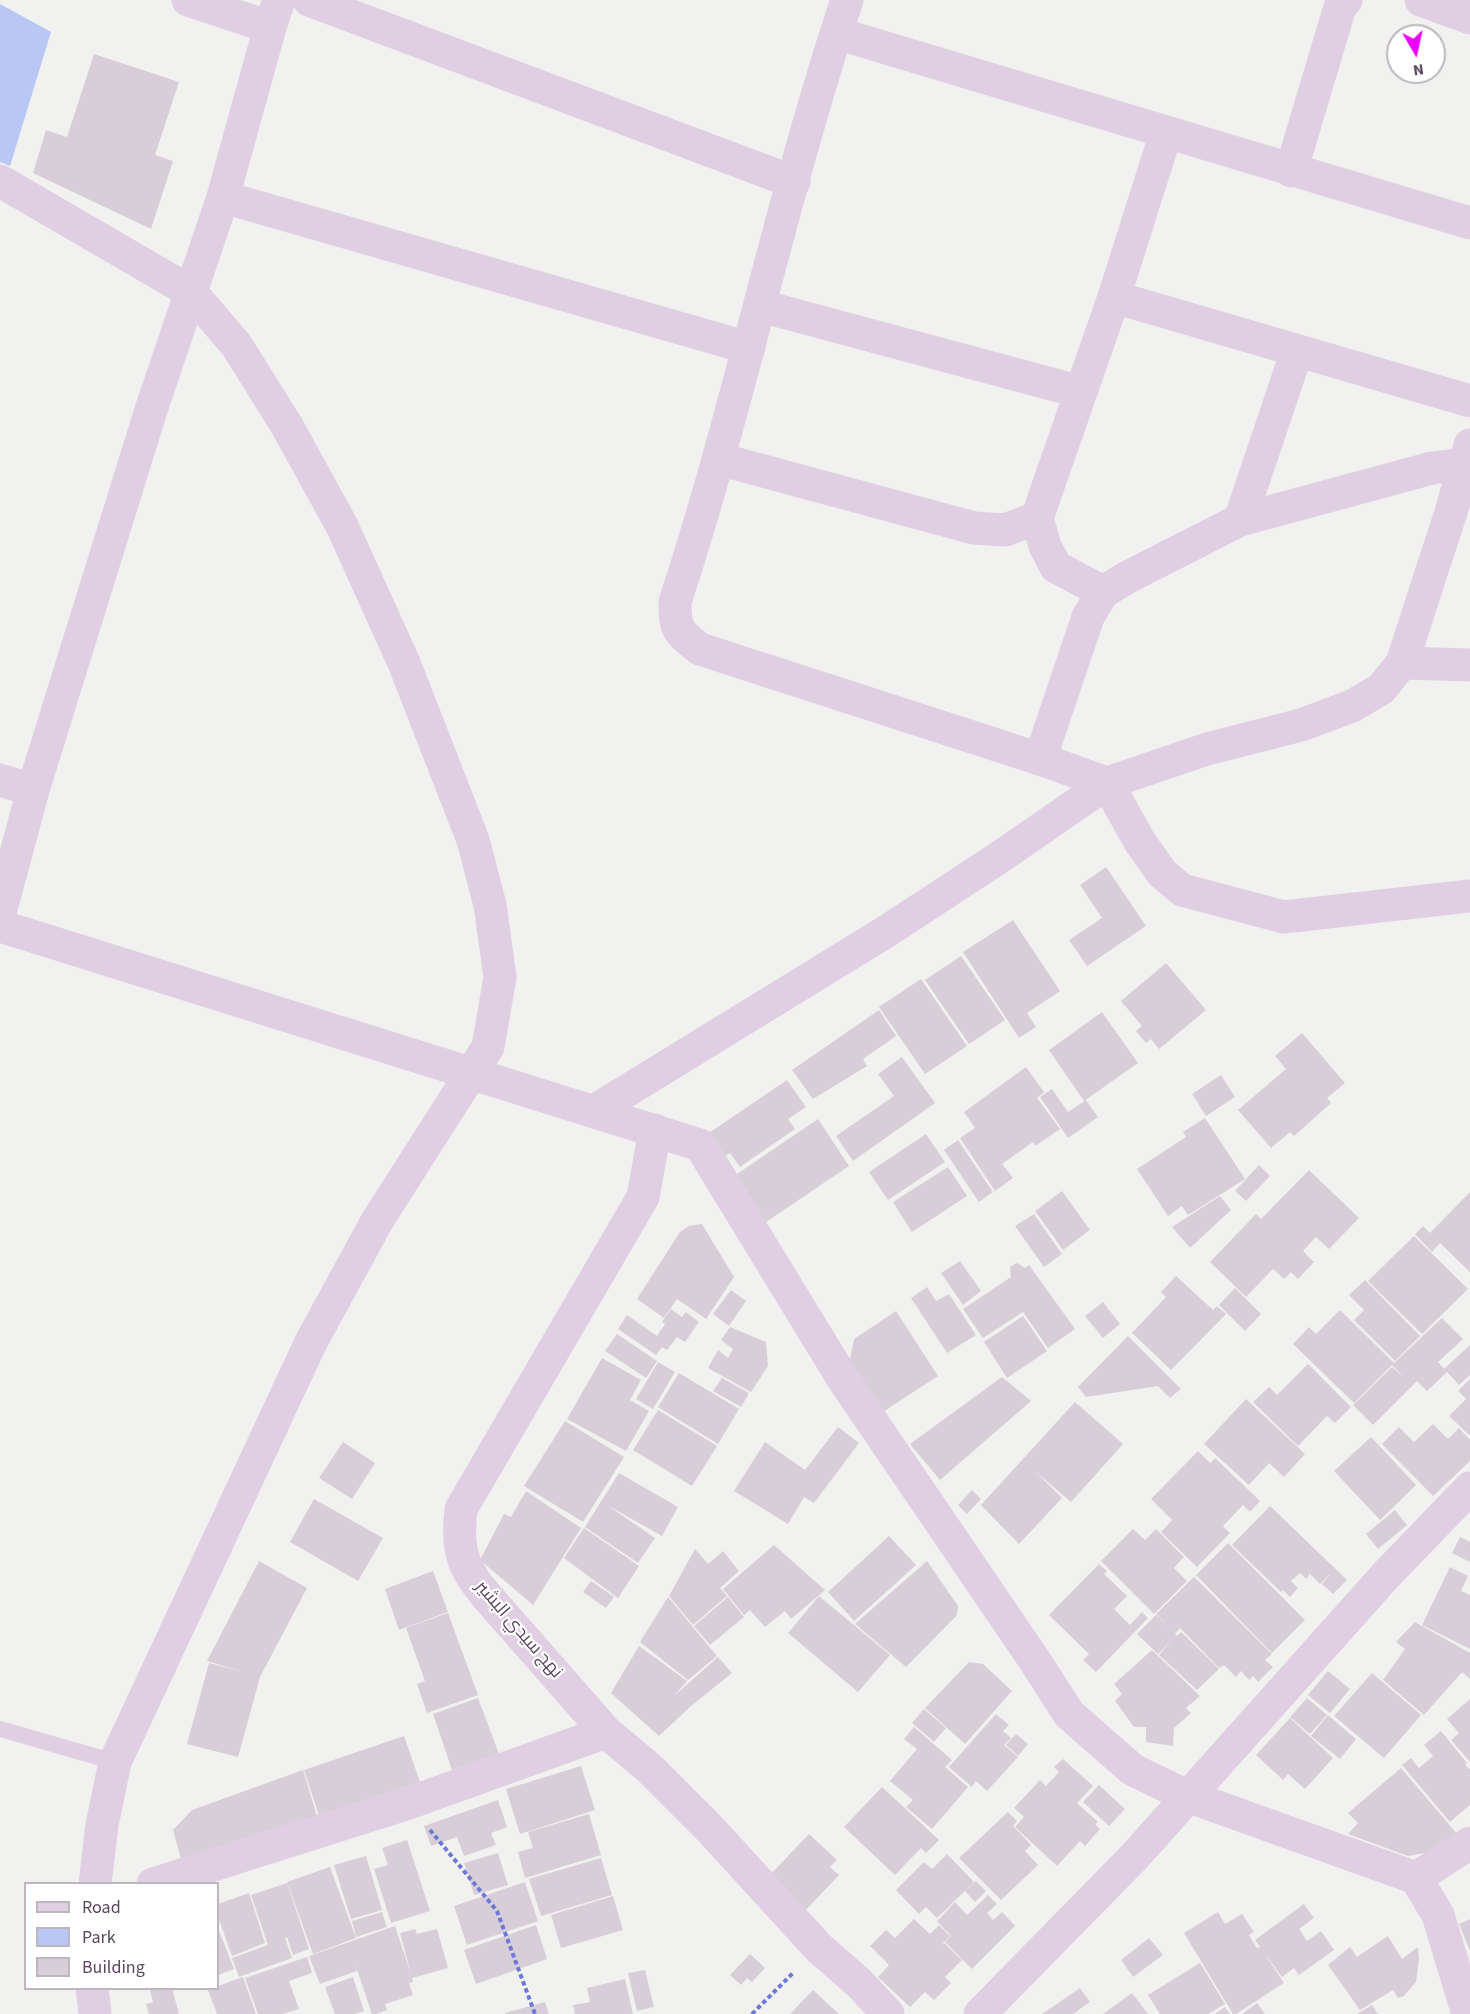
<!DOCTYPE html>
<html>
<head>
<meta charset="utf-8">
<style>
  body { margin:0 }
  #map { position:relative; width:1470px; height:2014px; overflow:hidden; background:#f1f2ef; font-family:"Source Sans 3",sans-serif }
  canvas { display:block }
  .legend { position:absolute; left:24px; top:1882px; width:195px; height:108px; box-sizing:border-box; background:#fff; border:2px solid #bdb5bf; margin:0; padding:8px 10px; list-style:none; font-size:18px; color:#5b455f }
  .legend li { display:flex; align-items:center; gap:12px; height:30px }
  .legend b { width:30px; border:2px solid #bdb5bf }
  .north { position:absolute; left:1386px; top:24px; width:60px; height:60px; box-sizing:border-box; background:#fff; border:2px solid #bdb5bf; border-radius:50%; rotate:171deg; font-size:16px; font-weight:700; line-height:24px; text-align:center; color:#5b455f }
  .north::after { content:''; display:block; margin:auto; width:21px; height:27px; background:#e904f8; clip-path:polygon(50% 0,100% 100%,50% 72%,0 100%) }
</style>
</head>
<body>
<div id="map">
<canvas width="1470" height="2014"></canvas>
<ul class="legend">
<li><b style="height:8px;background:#e0cfe3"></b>Road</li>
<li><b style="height:16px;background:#b9c7f4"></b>Park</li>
<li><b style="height:16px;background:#d7ced8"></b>Building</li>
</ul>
<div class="north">N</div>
</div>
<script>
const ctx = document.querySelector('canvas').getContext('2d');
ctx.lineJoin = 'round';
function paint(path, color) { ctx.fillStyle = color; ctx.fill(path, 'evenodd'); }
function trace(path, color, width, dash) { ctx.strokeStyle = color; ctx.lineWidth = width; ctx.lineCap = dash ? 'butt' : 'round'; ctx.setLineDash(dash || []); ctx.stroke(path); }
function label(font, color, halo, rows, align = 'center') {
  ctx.font = font + ' "Source Sans 3",Cairo,sans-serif'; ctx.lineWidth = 4.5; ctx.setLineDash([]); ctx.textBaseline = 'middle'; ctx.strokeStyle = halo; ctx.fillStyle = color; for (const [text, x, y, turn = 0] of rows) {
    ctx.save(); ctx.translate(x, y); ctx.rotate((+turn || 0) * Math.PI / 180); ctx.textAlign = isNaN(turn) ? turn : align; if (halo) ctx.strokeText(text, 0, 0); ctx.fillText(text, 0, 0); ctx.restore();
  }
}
paint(new Path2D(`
  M0,4l51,28 -41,134 -10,-4z`), '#b9c7f4');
paint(new Path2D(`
  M94,54l85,28 -24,73 18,6 -22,68 -118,-56 13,-43 21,7z
  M1106,867l40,59 -59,40 -18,-26 33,-22 -22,-33z
  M1013,920l47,71 -33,22 9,14 -17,11 -56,-86z
  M961,956l44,64 -36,24 -44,-64z
  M1166,963l40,47 -47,39 -8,-10 -5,4 -10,-12 6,-5 -21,-25z
  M921,979l46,67 -42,28 -46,-67z
  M879,1010l17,26 -33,23 4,7 -54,33 -21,-29z
  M1102,1012l36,51 -54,38 -35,-51z
  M1302,1033l43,50 -18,15 4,5 -37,33 -4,-4 -19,16 -33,-38 48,-41 -11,-13z
  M902,1057l33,46 -82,58 -17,-25 58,-40 -16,-22z
  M1026,1067l18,25 -7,6 23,31 -25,17 -2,-4 -31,22 11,14 -18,13 -35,-53 15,-10 -11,-16z
  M1221,1075l14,22 -29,19 -14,-22z
  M787,1080l19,27 -18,12 7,10 -55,38 -10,-14 -8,5 -16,-23z
  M1052,1089l16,23 18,-12 12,17 -30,21 -28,-41z
  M1205,1118l40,61 -57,36 -6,-9 -14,10 -31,-47 49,-32 -3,-5z
  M818,1119l31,47 -83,56 -32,-46z
  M926,1134l19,28 -57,38 -19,-28z
  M958,1140l35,52 -14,10 -35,-52z
  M1259,1165l11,11 -24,25 -11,-10z
  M948,1167l19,29 -55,36 -19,-30z
  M1309,1170l50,48 -30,31 -13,-12 -13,14 11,11 -16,17 -7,-7 -7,7 -11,-10 -27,28 -36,-35 46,-48 5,5z
  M1062,1191l28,39 -27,20 -28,-39z
  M1470,1192v80l-30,-29 -8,9 -17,-18 8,-8 7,7z
  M1220,1196l11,14 -41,38 -18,-21z
  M1034,1214l28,40 -18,13 -29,-41z
  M702,1224l32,53 -28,42 -29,-20 -13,19 -27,-19 43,-67 9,-6z
  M1414,1236l54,53 -46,45 -54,-53z
  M960,1261l21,30 -18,14 -22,-32z
  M1017,1263l8,5 4,-3 46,64 -27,19 -25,-36 -40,26 -20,-29 48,-32 -1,-10z
  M1176,1276l37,34 4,-4 9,8 -55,56 -39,-37 34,-36 -5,-5z
  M1365,1280l55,56 -25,25 -41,-41 10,-10 -15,-15z
  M927,1287l9,14 13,-7 27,41 -29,18 -36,-55z
  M1235,1288l26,26 -16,17 -26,-26z
  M731,1290l15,11 -17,25 -16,-12z
  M1103,1302l17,22 -17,14 -18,-22z
  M671,1309l11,8 4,-5 13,10 -14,20 -8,-5 -10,13 -5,-3 -6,8 -38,-26 9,-14 30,21 8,-12 -3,-2z
  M1340,1310l54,53 48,-45 21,21 -25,23 6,7 26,-24v30l-11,10 -12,-13 -20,19 -10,-10 -44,44 -20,-20 39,-38 12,10 -12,-12 -38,38 -61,-59 16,-17 7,7z
  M896,1311l42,65 -60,39 -29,-51 5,-25z
  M1023,1316l24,35 -40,27 -23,-36z
  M730,1327l36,15 2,24 -17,26 -43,-24 10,-18 10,8 5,-9 -12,-9z
  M617,1334l40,27 -11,17 -41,-27z
  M1128,1336l53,53 -11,9 -12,-12 -72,11 -8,-10z
  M602,1358l39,22 -11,20 19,11 -23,40 -59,-32z
  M658,1362l17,10 -22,37 -17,-10z
  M1308,1364l43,43 -16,16 -8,-7 -29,30 -45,-44 16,-15 8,8z
  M679,1373l60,36 -21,35 -60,-37z
  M1002,1377l29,24 -91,79 -30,-36z
  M722,1378l27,15 -8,14 -28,-16z
  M1470,1379v55l-1,1 -20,-19 17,-17 -8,-8z
  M1246,1399l59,55 -21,23 -15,-14 -20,22 -45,-41z
  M1075,1402l48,42 -52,58 -36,-31 27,27 -43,46 -38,-39z
  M658,1410l59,36 -25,40 -59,-36z
  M565,1421l59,36 -41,65 -59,-36z
  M1433,1424l15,15 11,-11 11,12v21l-37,35 -51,-52 17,-17 15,15z
  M838,1427l21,16 -45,60 -10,-6 -16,27 -54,-33 31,-49 40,28z
  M1371,1437l45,48 -36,35 -46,-49z
  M343,1442l32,21 -23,36 -33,-21z
  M1198,1451l12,12 5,-5 45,43 -10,11 -7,-7 -20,21 7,7 -33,34 -36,-35 11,-12 -21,-21z
  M619,1473l59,34 -16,29 -55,-31 48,33 -17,25 -53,-36z
  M972,1490l9,9 -14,15 -9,-9z
  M526,1491l55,37 -48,77 -53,-45 24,-46 7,3z
  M314,1499l69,39 -25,43 -68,-39z
  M1270,1506l77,74 -14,14 -11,-10 9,-11 -11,11 -10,-10 -4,5 -6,-6 -9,8 7,7 -8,9 -7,-7 -2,2 -49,-47z
  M1395,1510l12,15 -29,24 -12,-15z
  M584,1528l55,38 -21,32 -54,-40z
  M1133,1529l12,11 11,-11 28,28 -10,11 13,13 -33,33 -53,-53z
  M889,1536l27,29 -62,56 -26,-29z
  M1460,1537l10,5v20l-18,-9z
  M1228,1543l77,77 -33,33 -76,-78z
  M774,1545l51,45 -34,29 -6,-8 -20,16 -15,-17 -6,5 -21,-26z
  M695,1549l13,15 15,-13 16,20 -19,17 7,8 -34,29 -24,-29z
  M259,1561l48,27 -47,89 -22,80 -51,-13 22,-81 34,9 -36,-11z
  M927,1561l31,45 -1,9 -51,52 -51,-43z
  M1099,1564l8,7 -3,3 23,22 -13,13 16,16 12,-13 6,6 -52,54 -13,-12 6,-6 -40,-39z
  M1450,1567l18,9 -7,15 9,4v54l-48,-24z
  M433,1571l15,41 -49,18 -14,-41z
  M1194,1577l78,77 -7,6 8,7 -15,15 -5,-6 -4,4 -8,-9 -5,6 -12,-12 -5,3 -39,-40 -5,6 2,2 4,-4 38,37 -22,21 -38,-35 13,-15 -14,14 -21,-20 19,-19 17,16 -17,-17z
  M591,1581l23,16 -8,11 -23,-16z
  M819,1596l71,59 -32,37 -70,-59z
  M668,1597l49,59 -29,24 -48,-38z
  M728,1597l16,20 -34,28 -16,-19z
  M448,1613l30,82 -51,18 -10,-29 8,-3 -19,-53z
  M1415,1622l55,31v26l-8,-7 -38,43 -41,-35 22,-31 -9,-7z
  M639,1646l48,35 -13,15 44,-39 14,16 -41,33 -32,30 -48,-43z
  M1152,1650l48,46 -14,12 5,5 -17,15 -1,18 -27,-4v-15h-12l-19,-26 7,-7 -8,-10z
  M969,1662l14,2 29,27 -47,53 -40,-36z
  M1328,1671l22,18 -20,24 -22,-18z
  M1372,1673l49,42 -37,43 -50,-42z
  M478,1698l21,56 -47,16 -19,-56z
  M1307,1698l20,17 -17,19 -20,-17z
  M1470,1699v63l-19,-22 8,-7 -12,-14z
  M924,1709l22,19 -12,14 -22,-19z
  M996,1714l13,11 -6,6 8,7 -7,7 14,12 -31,34 -11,-10 -4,6 -23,-20z
  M1328,1715l28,24 -16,20 -29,-23z
  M1290,1718l43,40 -28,31 -17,-15 -5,6 -27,-25z
  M914,1727l38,33 -7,7 23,20 -36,42 -26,-22 7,-7 -23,-19 27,-32 -13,-10z
  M1441,1731l26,32 -2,1 5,6v35l-20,17 -48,-57 9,-7 8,10 14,-12 -9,-11z
  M1016,1734l12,10 -10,12 -12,-11z
  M404,1736l16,46 -101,33 -15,-45z
  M1063,1759l30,27 -16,17 21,19 -3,2 5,5 -15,17 -5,-5 -23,25 -42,-39 9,-10 -10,-9 26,-28 6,6 13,-14 -5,-5z
  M581,1766l14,44 -75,24 -14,-45z
  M1401,1768l58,68v11l-51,9 -60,-22 10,-11 -10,-10z
  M303,1770l14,46 -135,46 -9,-32 19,-20z
  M1099,1785l26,24 -16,17 -26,-24z
  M882,1787l57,53 -13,13 -5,-5 -26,27 -51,-48z
  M498,1800l9,27 -16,6 5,12 -32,11 -7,-19 -26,9 -7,-20z
  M1008,1812l9,9 -4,5 18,19 -6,6 13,14 -37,35 -42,-42z
  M589,1814l12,41 -76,23 -7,-26 15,-4 -5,-16z
  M809,1834l28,26 -7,7 9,8 -35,37 -36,-35z
  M407,1840l23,71 -39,12 -17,-54 14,-4 -6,-17z
  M498,1853l10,32 -34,10 -10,-32z
  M947,1854l27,28 -37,36 -11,-11 -7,7 -23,-24 28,-28 8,7z
  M366,1856l16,54 -31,9 -17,-54z
  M601,1858l11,37 -71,21 -12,-37z
  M330,1867l26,71 -43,16 -26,-72z
  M976,1881l10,10 -11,11 -10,-11z
  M525,1882l13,39 -71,24 -13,-39z
  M287,1883l22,66 -16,6 -6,-18 -2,1 7,20 -53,19 -7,-19 36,-13 -17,-50z
  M249,1893l16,50 -33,13 -14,-39v-13z
  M988,1895l9,9 -10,9 6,7 9,-8 13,14 -43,43 -27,-27 6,-6 -14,-15 18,-19 12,13z
  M613,1896l10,34 -62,18 -10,-33z
  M1304,1904l10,14 -15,11 8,12 14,-10 13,19 -35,25 -5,-7 -12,9 -19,-26 21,32 -48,31h-3l-49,-81 34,-21 7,12 17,-10 12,18 -5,3 8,13 3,-1 -5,-7z
  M382,1912l5,15 -31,10 -4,-16z
  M914,1919l16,15 9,-9 11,11 -9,9 3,-2 18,17 -17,17 6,6 -17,17 -9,-8 -15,15 -32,-30 11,-12 -19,-19 16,-16 9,8z
  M1470,1919v32l-11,-27z
  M536,1925l11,34 -71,25 -12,-34z
  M395,1926l16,48 -11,-41 15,-4 2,5 20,-5 11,39 -36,10 1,4 -4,1 4,12 -28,9 2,6 -11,4h-4l-19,-56 4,13 -37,13 -11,-28z
  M218,1928l16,41 -16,6z
  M1388,1936l14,23 16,-12 1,13 -3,22 -12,14 -6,2 -5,-8 -33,20 -32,-45 22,-18 7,10z
  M1149,1938l14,17 -30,22 -12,-17z
  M750,1954l15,14 -13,14 -5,-4 -6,7 -11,-10z
  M307,1957l5,16 -23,8 10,28 -16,5h-25l-13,-36z
  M1200,1963l25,41 -17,10h-48l-12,-19z
  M645,1970l9,37 -17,4 -9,-38z
  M243,1977l13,37h-39l-9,-24 10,-2v-2z
  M353,1977l11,34 -9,3h-20l-10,-27z
  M625,1979l8,35h-58l-2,-9 17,-3 -3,-14z
  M156,1988h16l7,26h-30l-3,-10 7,-2 -3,-12z
  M1080,1988l10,14 -17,12h-31z
  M813,1990l26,24h-49z
  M1132,1993l16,21h-45z
  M545,2002l4,12h-44v-1z
  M1257,2003l8,11h-23z
  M1372,2005l6,9h-21z
  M1225,2007l5,7h-15z`), '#d7ced8');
trace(new Path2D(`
  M430,1830l67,81 38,103
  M752,2014l42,-42`), '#6d79d7', 4, [4.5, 3]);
trace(new Path2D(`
  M0,1729l115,33`), '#e0cfe3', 16);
trace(new Path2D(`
  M188,0l82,27
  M309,0l485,182
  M847,0c-66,198 -107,404 -172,602 0,28 3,30 25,47l340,110 67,24 33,59 22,31 20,17 102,27 186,-21
  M1421,0l49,18
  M836,33l634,190
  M1291,171l49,-164 6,-7
  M0,181l191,111 46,54 50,80 55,100 62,137 69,177 17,65 10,72 -12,70 -111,174 -66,121 -196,420 -13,63 -7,59
  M223,197l526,151
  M1114,297l356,104
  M761,306l320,86
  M719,459l255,69 31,2 32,-12
  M1240,520l57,-169
  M1103,592l-47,-25 -11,-21 -8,-28 77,-221 52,-164
  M1402,663l68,2
  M1040,759l48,-142 15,-25 25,-15 112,-57 192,-52 32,-4
  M0,780l33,10
  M0,913l33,-123 118,-380 72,-213 47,-170 9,-27
  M0,926l700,219 143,234 192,282 34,53 64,56 54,26 229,82 22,37 30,99
  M594,1111l293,-180 113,-74 107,-74 100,-34 94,-24 51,-19 29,-17 21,-26 49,-151 19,-67
  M655,1130l-12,67 -182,312c-4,37 -1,55 23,84l122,139 43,36 61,61 109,119 40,35 29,31
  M1416,1878l54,-35
  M153,1884l256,-81 197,-71
  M92,1988l3,26
  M980,2014l155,-158 251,-281 84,-87`), '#e0cfe3', 33);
label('18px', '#5b455f', '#fff', [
  ["نهج سيدي البشير",518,1630,49]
]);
</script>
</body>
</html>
